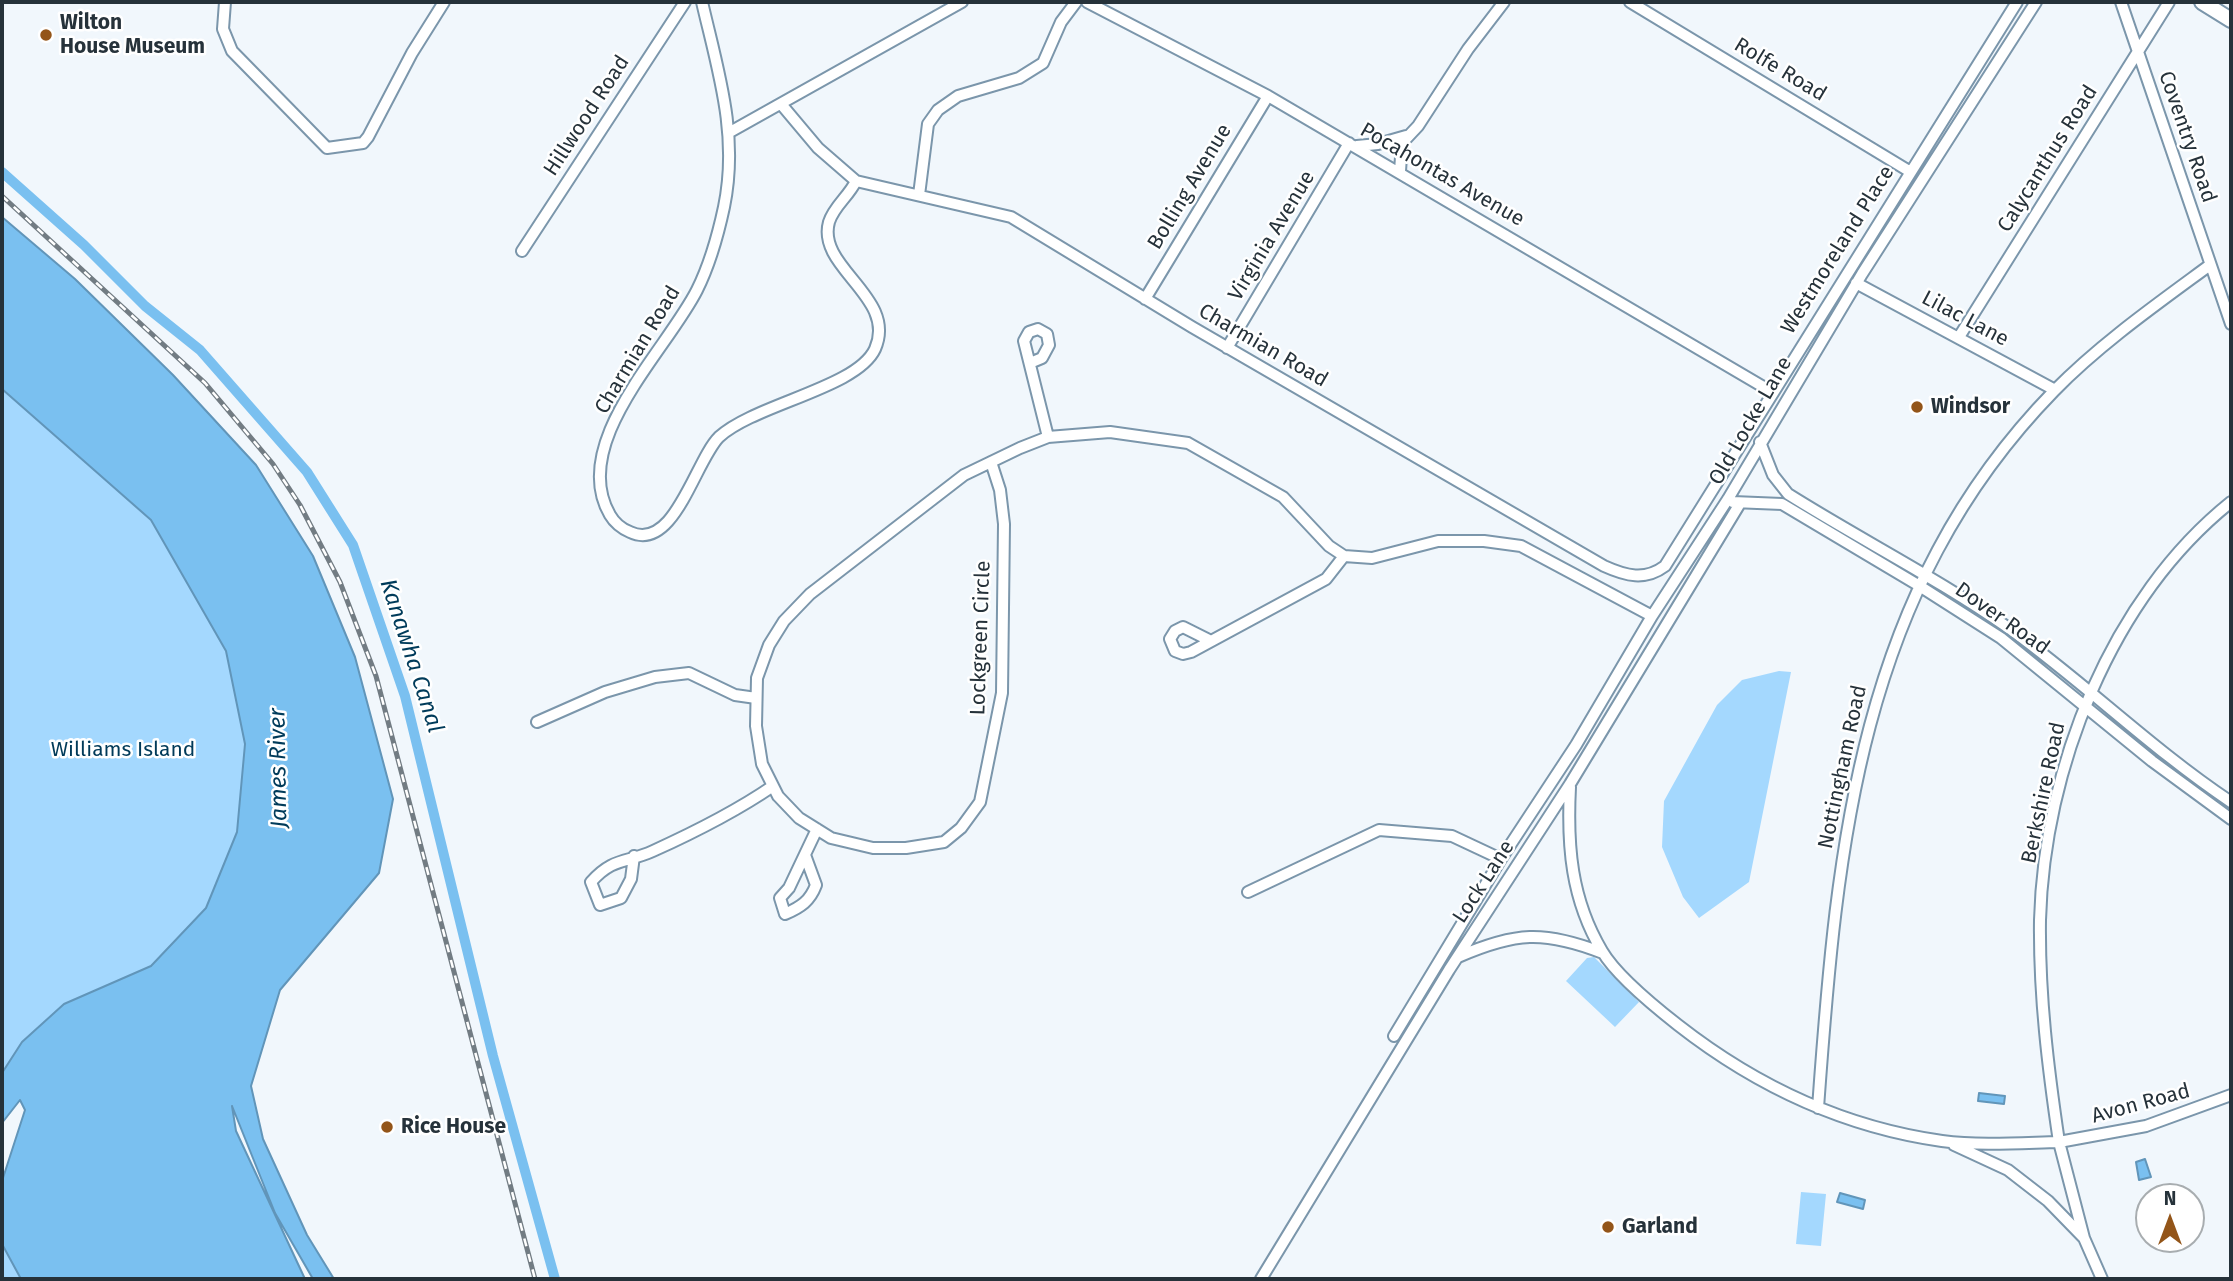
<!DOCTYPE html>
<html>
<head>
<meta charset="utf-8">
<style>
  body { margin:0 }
  #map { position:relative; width:2233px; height:1281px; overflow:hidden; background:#f1f7fc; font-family:"Fira Sans",sans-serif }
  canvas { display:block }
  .frame { position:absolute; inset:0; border:4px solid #26323a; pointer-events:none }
  .north { position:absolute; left:2135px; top:1183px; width:70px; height:70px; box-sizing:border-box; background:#fff; border:2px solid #a8adb0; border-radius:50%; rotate:0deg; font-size:19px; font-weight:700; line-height:28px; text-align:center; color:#26323a }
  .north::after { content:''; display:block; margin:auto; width:24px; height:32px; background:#935519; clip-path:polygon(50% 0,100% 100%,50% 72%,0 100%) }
</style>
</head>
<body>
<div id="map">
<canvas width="2233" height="1281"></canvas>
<div class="frame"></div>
<div class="north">N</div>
</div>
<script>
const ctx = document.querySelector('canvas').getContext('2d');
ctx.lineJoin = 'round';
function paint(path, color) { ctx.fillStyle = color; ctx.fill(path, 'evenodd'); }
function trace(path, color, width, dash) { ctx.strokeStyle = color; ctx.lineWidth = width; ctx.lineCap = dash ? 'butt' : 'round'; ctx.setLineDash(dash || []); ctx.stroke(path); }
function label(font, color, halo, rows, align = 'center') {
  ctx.font = font + ' "Fira Sans",sans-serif'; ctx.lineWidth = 5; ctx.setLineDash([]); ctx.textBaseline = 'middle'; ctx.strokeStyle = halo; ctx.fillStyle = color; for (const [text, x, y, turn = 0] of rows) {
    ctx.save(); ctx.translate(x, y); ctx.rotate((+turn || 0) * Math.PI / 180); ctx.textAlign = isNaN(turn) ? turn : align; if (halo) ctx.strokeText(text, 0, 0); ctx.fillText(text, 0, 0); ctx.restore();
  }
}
paint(new Path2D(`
  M2,389l149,131 75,131 19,93 -8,88 -31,76 -55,58 -87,38 -42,38 -20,31z
  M1779,671l12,1 -42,210 -50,36 -16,-21 -21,-50 2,-46 53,-96 25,-25z
  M1594,957l45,45 -24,25 -49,-46 21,-23z
  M1801,1192l25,2 -5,52 -25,-2z
  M2,1244l19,35h-19z`), '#a4d8fe');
const water = new Path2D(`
  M2,217l73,62 98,96 83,90 57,91 42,101 38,142 -14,74 -99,117 -29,96 12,53 44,96 27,44h-21l-38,-66 -43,-107 4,25 69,148h-284l-19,-35v-63l23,-71 -5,-10 -18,23v-50l20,-31 42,-38 87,-38 55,-58 31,-76 8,-88 -19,-93 -75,-131 -149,-131z
  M1979,1093l26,3 -1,8 -26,-3z
  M2145,1159l6,18 -12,3 -3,-18z
  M1840,1193l25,7 -2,9 -26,-7z`);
paint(water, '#7ac0f0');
trace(water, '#6195b9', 2);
trace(new Path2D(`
  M2,172l82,73 61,61 55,44 107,122 46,73 52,151 88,360 62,223`), '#7ac0f0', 10);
const minor = new Path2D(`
  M225,2l-2,27 9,22 95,97 36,-5 5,-6 44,-84 32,-51
  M702,2c16,69 37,133 22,205 -6,28 -14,57 -27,83 -30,60 -129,153 -87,225 4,7 12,14 20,17 44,21 65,-71 89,-95 36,-33 138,-49 156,-88 23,-52 -59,-81 -46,-127 5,-16 20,-26 27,-41
  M1087,2l181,94 504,296
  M1630,2l279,169
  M2121,2l110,322
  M781,104l37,44 38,33 155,36 181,110 412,239c22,10 41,15 61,0l352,-564
  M730,132l232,-130
  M1357,146l21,-2 28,-8
  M1400,171l2,-28 16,-17 50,-77 36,-47
  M919,195l9,-71 10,-14 20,-14 61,-18 24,-15 18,-41 15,-20
  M522,251l163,-249
  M1856,283l199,107
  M1145,299l123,-203
  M1959,337l210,-335
  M1227,348l122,-205
  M1030,363l12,-5 7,-13 -2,-11 -9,-5 -9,3 -5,9 24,96
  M1760,442l13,33 15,19c73,46 151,85 222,135 76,55 143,121 221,173
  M991,462l9,28 4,34 -2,169 -22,109 -19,26 -17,14 -38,6h-33l-42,-10 -32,-20 -21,-22 -16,-32 -6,-38 1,-48 12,-33 15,-24 26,-27 154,-119 56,-27 28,-11 62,-5 78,11 95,54 46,49 15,10 28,2 66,-17h46l37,5 131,70
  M1733,502l49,2 136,81 83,53 151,123 79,58
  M2231,502c-120,96 -187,267 -191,418 -1,75 8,148 19,222l87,-16 85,-31
  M1209,640l-26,-13 -8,4 -5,8 5,12 8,3 8,-2 135,-73 18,-23
  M537,722l68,-30 50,-15 34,-4 46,22 21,3
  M1570,787c-3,59 1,112 32,164 14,24 53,56 76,74 78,61 165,102 264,116 38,5 78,2 117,1l25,96
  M805,855l11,30c-6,16 -15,22 -31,29l-5,-16 9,-10 28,-59
  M634,856l-3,23 -10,19 -21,7 -9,-23c22,-25 36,-19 62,-31 42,-19 82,-39 120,-65
  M1248,892l131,-62 73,6 49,23
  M1458,957c57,-25 86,-27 145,-4
  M1394,1036l107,-177 75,-114 76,-129 76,-117 134,-225 174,-272
  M1818,1108c19,-264 41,-517 236,-717 46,-47 103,-87 156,-126
  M1954,1145l54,25 40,31 36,37 18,41
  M1261,1279l188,-309 121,-186 169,-279`);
const major = new Path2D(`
  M2202,2l29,18`);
trace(minor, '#7b96ab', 14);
trace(major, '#7b96ab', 18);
trace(minor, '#fff', 10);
trace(major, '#fff', 14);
const rail = new Path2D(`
  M2,196l203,187 68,81 27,41 40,77 36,94 159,603`);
trace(rail, '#727c83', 5);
trace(rail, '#fff', 2.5, [8]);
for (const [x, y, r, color] of [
  [46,35,7,"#935519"],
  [1917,407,7,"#935519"],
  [387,1127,7,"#935519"],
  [1608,1227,7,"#935519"]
]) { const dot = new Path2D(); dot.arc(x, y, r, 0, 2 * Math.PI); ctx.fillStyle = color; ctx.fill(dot); trace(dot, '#fff', 2.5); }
label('bold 21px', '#26323a', '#fff', [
  ["Wilton",60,23],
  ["House Museum",60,47],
  ["Windsor",1931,407],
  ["Rice House",401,1127],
  ["Garland",1622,1227]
], 'left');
label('21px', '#26323a', '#fff', [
  ["Rolfe Road",1780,70,31],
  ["Hillwood Road",587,116,-57],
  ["Coventry Road",2187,137,71],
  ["Calycanthus Road",2048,159,-58],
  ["Pocahontas Avenue",1442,175,30],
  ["Bolling Avenue",1190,187,-59],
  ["Virginia Avenue",1272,236,-59],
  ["Westmoreland Place",1838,250,-58],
  ["Lilac Lane",1965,319,28],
  ["Charmian Road",1263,346,30],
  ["Charmian Road",638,350,-59],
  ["Old Locke Lane",1751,421,-60],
  ["Dover Road",2002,619,35],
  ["Lockgreen Circle",981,638,-88],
  ["Nottingham Road",1843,767,-78],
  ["Berkshire Road",2044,793,-78],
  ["Lock Lane",1484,882,-57],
  ["Avon Road",2141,1104,-15]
]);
label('21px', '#003a59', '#fff', [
  ["Williams Island",123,750]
]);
label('italic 23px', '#003b5a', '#fff', [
  ["Kanawha Canal",411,656,72],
  ["James River",279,768,-91]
]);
</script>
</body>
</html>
